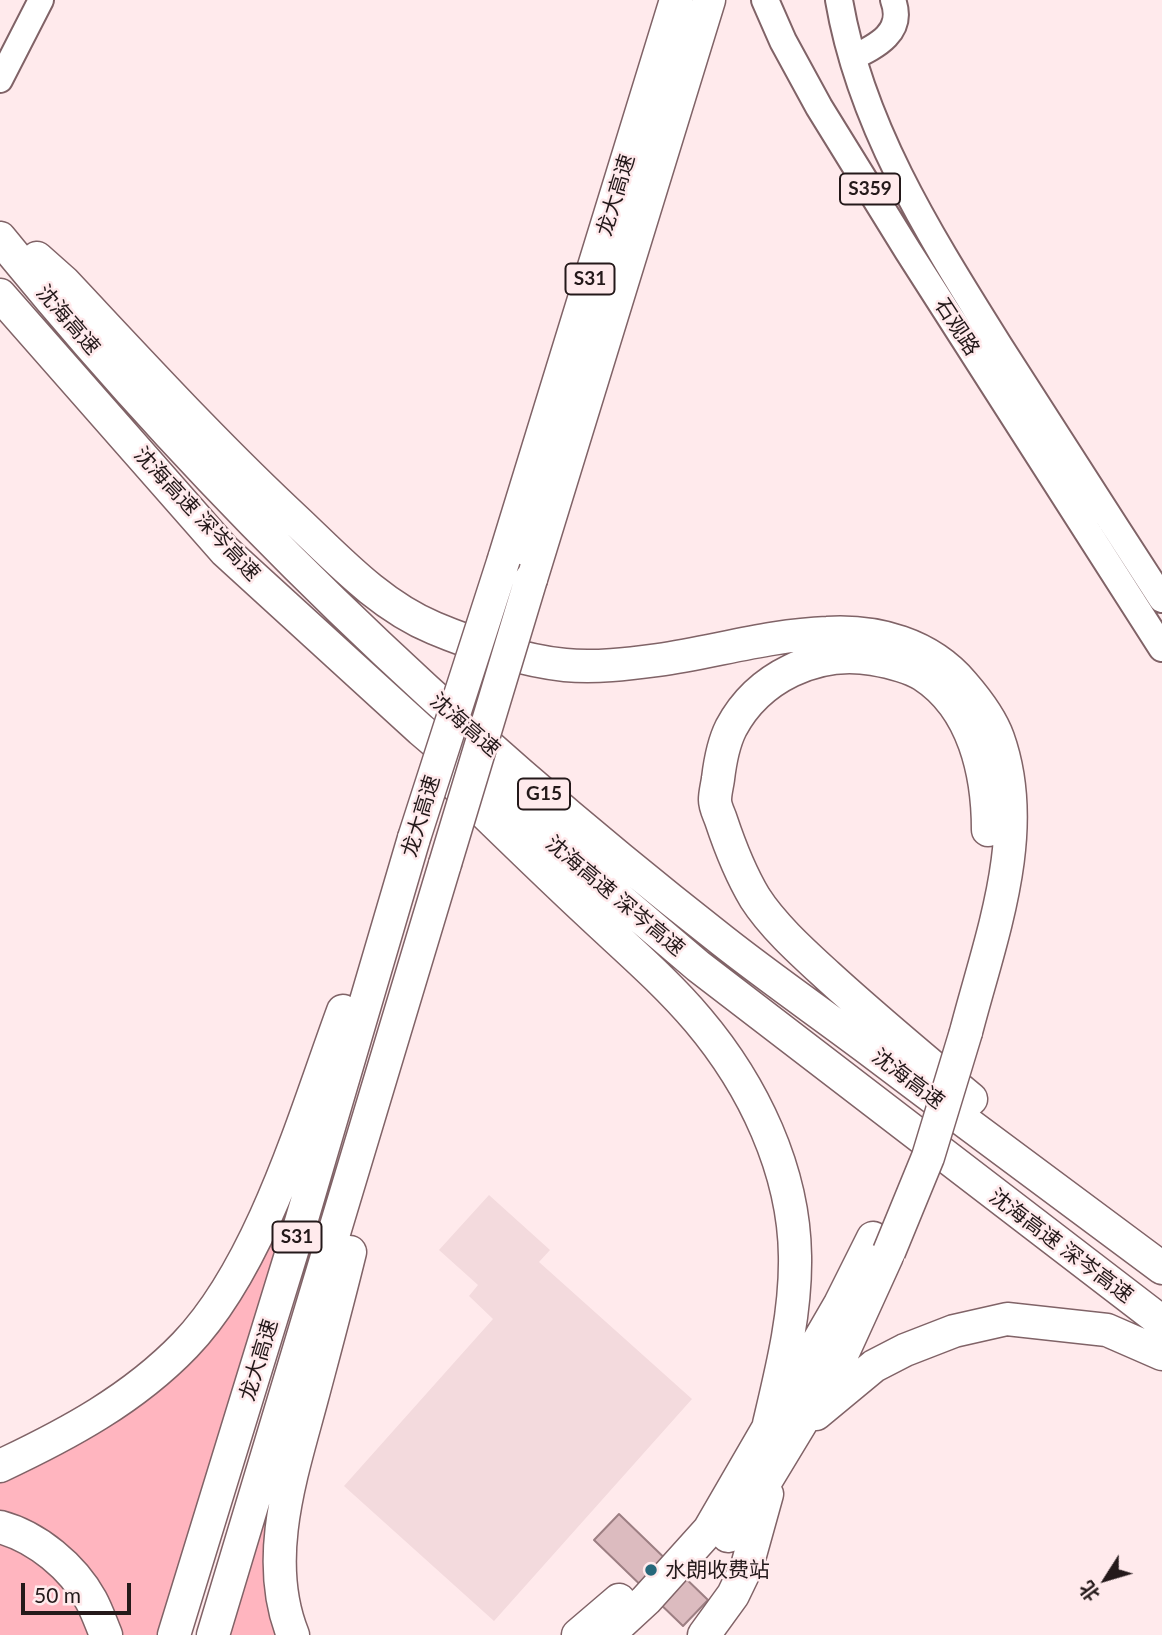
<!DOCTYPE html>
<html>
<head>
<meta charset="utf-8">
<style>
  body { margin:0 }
  #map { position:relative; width:1162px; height:1635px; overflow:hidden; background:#ffeaec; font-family:Lato,"Noto Sans SC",sans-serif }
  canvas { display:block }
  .north { position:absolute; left:1071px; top:1544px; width:70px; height:70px; -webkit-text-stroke:5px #ffeaec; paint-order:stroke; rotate:233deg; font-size:19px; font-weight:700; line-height:28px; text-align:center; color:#24191a }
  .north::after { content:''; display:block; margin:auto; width:24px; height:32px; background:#24191a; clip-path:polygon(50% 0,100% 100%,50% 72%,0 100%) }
  .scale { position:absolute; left:21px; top:1583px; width:110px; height:32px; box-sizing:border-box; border:4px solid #24191a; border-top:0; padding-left:9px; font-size:21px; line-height:24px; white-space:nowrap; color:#24191a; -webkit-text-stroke:5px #ffeaec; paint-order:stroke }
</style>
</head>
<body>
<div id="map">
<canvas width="1162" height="1635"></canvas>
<div class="north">北</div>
<div class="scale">50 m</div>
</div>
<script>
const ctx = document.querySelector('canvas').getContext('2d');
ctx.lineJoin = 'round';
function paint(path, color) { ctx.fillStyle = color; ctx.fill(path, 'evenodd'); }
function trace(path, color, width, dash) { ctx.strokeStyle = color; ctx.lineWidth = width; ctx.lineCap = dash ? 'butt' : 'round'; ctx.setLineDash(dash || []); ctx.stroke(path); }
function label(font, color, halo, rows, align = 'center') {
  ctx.font = font + ' Lato,"Noto Sans SC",sans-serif'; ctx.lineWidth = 5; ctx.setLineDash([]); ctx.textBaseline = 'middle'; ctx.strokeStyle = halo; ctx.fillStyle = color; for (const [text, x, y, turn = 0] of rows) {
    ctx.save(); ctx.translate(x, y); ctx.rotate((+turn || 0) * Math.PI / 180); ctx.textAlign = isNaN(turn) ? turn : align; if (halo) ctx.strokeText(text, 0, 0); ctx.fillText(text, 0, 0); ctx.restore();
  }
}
paint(new Path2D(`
  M489,1195l61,55 -11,12 153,137 -198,222 -150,-135 149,-167 -24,-23 9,-11 -39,-35z`), '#f3dadd');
paint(new Path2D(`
  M310,1150l-153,485h-40l-117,-116v-39l136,-75z
  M289,1436l-6,199h-62z
  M0,1541l24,8 33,26 25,32 7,28h-89z`), '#ffb5bf');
const building = new Path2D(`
  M619,1514l89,86 -25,26 -89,-86z`);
paint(building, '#dcbbbf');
trace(building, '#9c7e82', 2);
const secondary = new Path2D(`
  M852,58c25,-12 53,-26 41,-58
  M0,80l41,-80`);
const primary = new Path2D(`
  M765,0l18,41 36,66 89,144 254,397
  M839,0c22,129 94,240 162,349 54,84 107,167 161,250`);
const highway = new Path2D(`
  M0,238c212,262 457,495 723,703 47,37 96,71 144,107 98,74 197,147 295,220
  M37,258l27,24c77,82 153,165 235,241 41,39 82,83 135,105 38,16 90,33 131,37 30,3 63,-1 93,-5 56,-8 112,-25 169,-27 50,-3 102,11 136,51 13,15 28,34 35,54 34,95 -8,201 -32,294
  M0,295l225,256 196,179 277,236 464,356
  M504,559l172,-559
  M531,579l178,-579
  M458,787c43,42 86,84 130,125 37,35 77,69 110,108 55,65 96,150 97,236 1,57 -13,113 -26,168
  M971,1099c-49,-41 -97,-81 -144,-124 -25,-23 -54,-49 -72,-77 -15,-25 -25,-51 -34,-78 -2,-6 -6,-13 -6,-20 0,-7 2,-14 3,-21 2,-17 5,-35 13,-51 27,-51 86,-79 142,-69 17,3 35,7 50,16 51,33 65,99 65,155
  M816,1414l58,-48 31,-16 49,-19 53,-12 100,11 55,24
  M0,1466c68,-32 133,-67 185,-121 77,-80 120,-231 158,-334
  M0,1527c37,10 73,40 91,73 6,11 10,23 15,35
  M728,1536l27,-37 86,-142 46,-101
  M174,1635l127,-413 113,-384
  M213,1635l232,-771
  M293,1635c-31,-76 -1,-162 19,-237 13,-49 26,-97 38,-146
  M578,1635l41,-35
  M608,1635l38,-35 63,-70 131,-226 33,-66
  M704,1635l29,-40 14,-29 20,-72`);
trace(secondary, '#806367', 28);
trace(primary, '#806367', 30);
trace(highway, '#806367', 35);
trace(secondary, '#fff', 24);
trace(primary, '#fff', 26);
trace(highway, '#fff', 32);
const highwayBridge = new Path2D(`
  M414,838l90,-279
  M445,864l86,-285
  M889,1252l39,-95 38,-125`);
trace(highwayBridge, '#806367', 35, []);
trace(highwayBridge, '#fff', 32);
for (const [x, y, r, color] of [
  [651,1570,7,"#26687b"]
]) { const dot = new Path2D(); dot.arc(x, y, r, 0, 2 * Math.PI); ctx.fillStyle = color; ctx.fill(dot); trace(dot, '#ffeaec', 2.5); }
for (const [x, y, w] of [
  [870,189,60],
  [590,279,49],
  [544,794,52],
  [297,1237,49]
]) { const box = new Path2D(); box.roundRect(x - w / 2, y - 15.5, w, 31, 5); ctx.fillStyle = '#ffeaec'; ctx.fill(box); trace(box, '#24191a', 2); }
label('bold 19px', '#24191a', null, [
  ["S359",870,189],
  ["S31",590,279],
  ["G15",544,794],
  ["S31",297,1237]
]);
label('21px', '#24191a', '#ffeaec', [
  ["龙大高速",616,195,-73],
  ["沈海高速",68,320,49],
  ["石观路",957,327,57],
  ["沈海高速 深岑高速",197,514,47],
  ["沈海高速",465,725,41],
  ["龙大高速",421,816,-73],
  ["沈海高速 深岑高速",615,896,40],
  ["沈海高速",908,1079,37],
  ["沈海高速 深岑高速",1061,1246,37],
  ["龙大高速",259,1360,-73]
]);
label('21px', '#24191a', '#ffeaec', [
  ["水朗收费站",665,1570]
], 'left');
</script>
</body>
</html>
